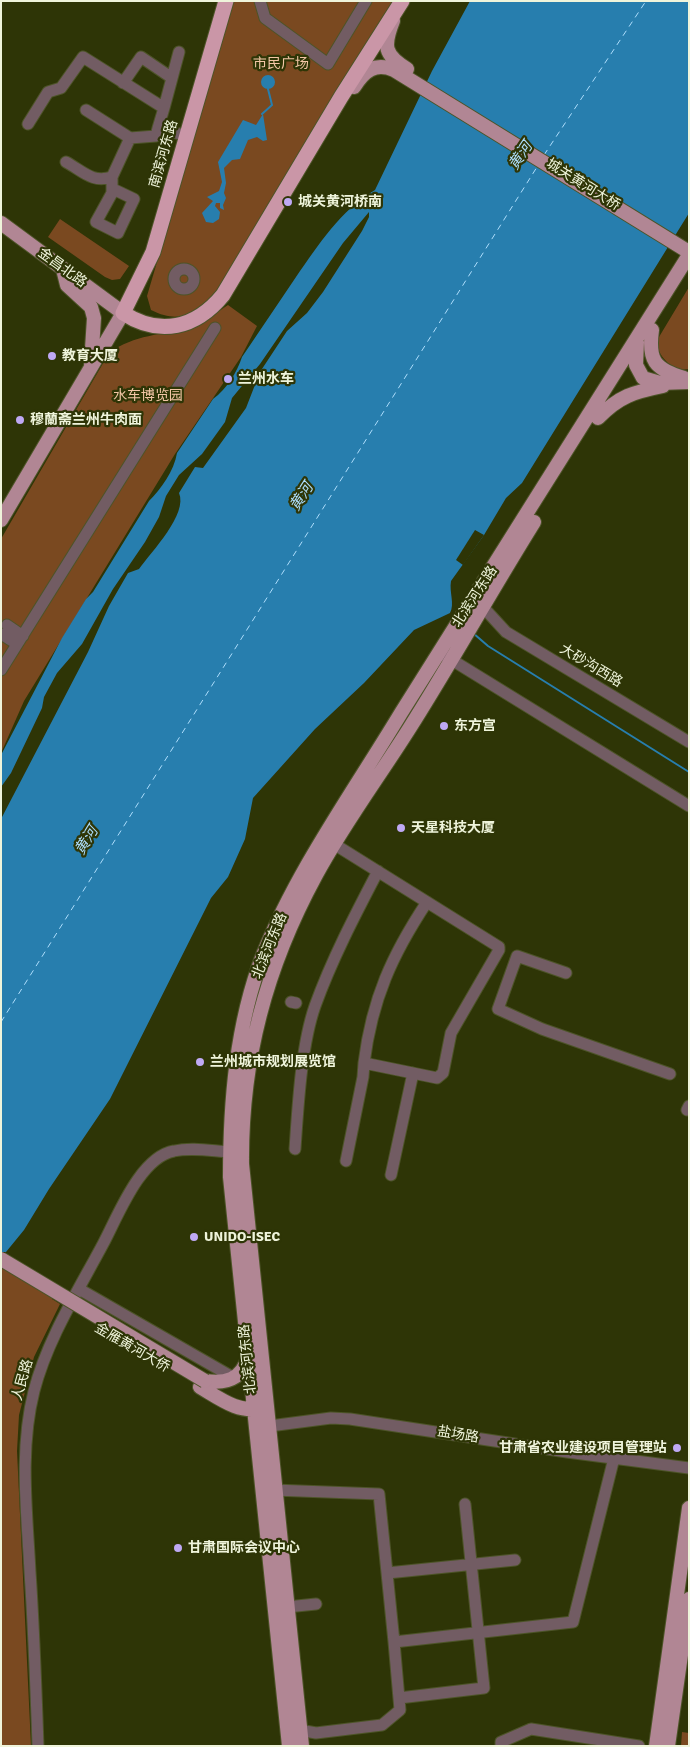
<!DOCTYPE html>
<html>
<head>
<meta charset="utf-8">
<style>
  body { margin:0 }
  #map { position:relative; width:690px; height:1747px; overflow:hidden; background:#2e3506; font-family:Signika,sans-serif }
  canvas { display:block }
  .frame { position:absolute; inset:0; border:2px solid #eff4db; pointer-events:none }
</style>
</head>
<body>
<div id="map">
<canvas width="690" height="1747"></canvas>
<div class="frame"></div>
</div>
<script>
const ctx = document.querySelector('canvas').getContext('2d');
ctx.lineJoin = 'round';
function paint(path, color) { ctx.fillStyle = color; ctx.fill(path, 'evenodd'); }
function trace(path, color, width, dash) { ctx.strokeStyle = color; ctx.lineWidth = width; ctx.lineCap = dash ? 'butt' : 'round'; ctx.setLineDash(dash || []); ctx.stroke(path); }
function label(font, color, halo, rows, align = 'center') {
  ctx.font = font + ' Signika,"Noto Sans SC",sans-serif'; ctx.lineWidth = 4.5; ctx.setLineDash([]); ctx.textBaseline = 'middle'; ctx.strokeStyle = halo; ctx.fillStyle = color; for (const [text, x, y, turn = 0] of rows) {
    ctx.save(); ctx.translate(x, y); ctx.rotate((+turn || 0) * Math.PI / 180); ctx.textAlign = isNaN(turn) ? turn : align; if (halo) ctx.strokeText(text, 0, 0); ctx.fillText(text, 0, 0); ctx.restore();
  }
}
paint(new Path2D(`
  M234,1h160l-182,297c-20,18 -35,25 -61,12l-4,-14z
  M60,219l69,47 -9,13 -8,1 -7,-3 -57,-40z
  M689,287v82c-17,3 -30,-12 -33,-27z
  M228,305l29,21 -16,31 -66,97 -151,247 -23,52v-214l108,-186c26,-19 52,-17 81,-27 14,-5 26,-13 38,-21z
  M1,1266l37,23 20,-1 -6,11 8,5 -26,53 -15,58 -2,36 14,295h-30z
  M682,1732l7,1v13h-8z`), '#7a4920');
paint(new Path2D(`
  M470,1h219v212l-167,270 -16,15 -22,37 -33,46c-2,11 4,23 -1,32l-36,17 -50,53 -49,46 -62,69 -8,41 -17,38 -17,21 -101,201 -61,90 -25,41 -18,22h-5v-433l87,-167 21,-46 19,-33 11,-4c13,-18 49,-55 40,-76l16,-26 8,1 43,-60 14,-36 27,-41 20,-18 16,-21 39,-61 7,-14v-5l-26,31 -83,121 -28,34 -7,24 -23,32 -23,21 -13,21 -7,21 -14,25 -32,47 -31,55 -25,29 -13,24 -2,11 -31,65 -10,14v-32l61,-117 24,-39 7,-7 56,-91c12,-12 25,-30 28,-48l36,-54c14,-10 24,-27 29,-42 18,-27 36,-53 54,-80 23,-33 44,-66 79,-87l57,-119z
  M261 82a7 7 0 1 1 14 0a7 7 0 1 1-14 0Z
  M263,114l4,26 -4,1 -6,-4 -9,3 -8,19 -8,1 -8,8 2,15 -2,10 2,5 -3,7 1,5 -4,-2v-5h-4l-1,3 5,6 -1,7 -6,4 -7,-1 -4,-9 11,-12 -6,-4 12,-6 3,-9 -4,-20 25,-42 13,5z`), '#277eae');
paint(new Path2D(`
  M475,530l9,5 -21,30 -7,-5z`), '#2e3506');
trace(new Path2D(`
  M262,114l10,-9 -4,-16
  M473,633l15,13 201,126`), '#277eae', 2);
trace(new Path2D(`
  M544,155l102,-154
  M1,1022l536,-855`), '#adddfc', 1, [6, 5]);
const minor = new Path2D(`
  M260,1l5,17 63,46 38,-63
  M123,83l18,-26 31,21
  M164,108l15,-56
  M86,110l44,28
  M28,124l20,-32 13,-4 22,-31 81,51 -6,20 29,8
  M66,162c18,10 26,21 46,15l18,-39 26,-2 2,-8
  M112,177v16l-16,29 22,11 16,-34 -21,-10
  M174 279a10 10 0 1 1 20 0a10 10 0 1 1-20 0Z
  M483,607l23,25 183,110
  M7,625l16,11
  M1,634l16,10
  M439,652l250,154
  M1,670l214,-342
  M334,844l165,103v3l-48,83 -8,40 -6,5 -73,-15c8,-64 28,-108 63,-161
  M566,973l-49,-17 -19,53 44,20 128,45
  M291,1002l5,1
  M687,1110l2,-4
  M295,1149c3,-42 6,-103 20,-143 17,-47 40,-91 63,-135
  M346,1161l17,-84 1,-14
  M391,1175l22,-102
  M79,1289l155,89
  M262,1427l69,-9 19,1 217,33 122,16
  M274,1490l105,4 15,148 179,-20 41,-164
  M387,1573l128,-13
  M287,1607l29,-3
  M399,1698l85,-10 -19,-184
  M294,1729l22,4 66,-8 18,-15 -6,-68
  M38,1746c-2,-58 -4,-116 -8,-174 -3,-60 -11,-122 4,-181 13,-51 44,-100 69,-147 15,-28 37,-87 71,-93 18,-4 38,0 56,1
  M501,1746v-4l30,-13 108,17`);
const major = new Path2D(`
  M393,21c-10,25 -9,34 14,48
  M354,87c10,-16 21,-25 40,-17l295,182
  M1,223l122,90 -122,207
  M63,269l4,16 24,22 3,11 -3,46
  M652,330c-4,30 2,39 32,48
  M637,342l-1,23 7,13 17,5 29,-1
  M598,418c21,-22 36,-26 65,-32
  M205,1381c20,3 36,-1 43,-23
  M200,1387c19,11 39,27 61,21
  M289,1746l-59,-569c0,-74 6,-152 33,-222 34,-85 91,-164 138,-242 95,-153 193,-305 288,-458
  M302,1746l-60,-582c-1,-104 24,-197 74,-289 27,-50 62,-97 93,-146 43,-68 82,-138 125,-207
  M656,1746l33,-238
  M668,1746l21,-147`);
const highway = new Path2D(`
  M226,1l-73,251 -30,61c37,24 73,15 100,-18l118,-198 61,-96`);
trace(minor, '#4d5428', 13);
trace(major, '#4d5428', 16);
trace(highway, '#4d5428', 17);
trace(minor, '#725c63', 11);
trace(major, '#b18694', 14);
trace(highway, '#ca96a7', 15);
const majorBridge = new Path2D(`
  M1,1259l204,122`);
trace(majorBridge, '#4d5428', 16, []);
trace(majorBridge, '#b18694', 14);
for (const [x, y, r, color] of [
  [288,202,5,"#bfa9f4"],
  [52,356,5,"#bfa9f4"],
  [228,379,5,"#bfa9f4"],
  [20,420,5,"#bfa9f4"],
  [444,726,5,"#bfa9f4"],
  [401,828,5,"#bfa9f4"],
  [200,1062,5,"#bfa9f4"],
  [194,1237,5,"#bfa9f4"],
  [677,1448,5,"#bfa9f4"],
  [178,1548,5,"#bfa9f4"]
]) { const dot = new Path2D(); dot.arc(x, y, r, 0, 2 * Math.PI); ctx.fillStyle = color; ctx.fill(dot); trace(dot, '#2e3506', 2); }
label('14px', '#f2c6a6', '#2e3506', [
  ["市民广场",281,64],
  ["水车博览园",148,396]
]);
label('14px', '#eff4db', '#2e3506', [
  ["南滨河东路",164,154,-74],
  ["城关黄河大桥",583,185,32],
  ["金昌北路",62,268,36],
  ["北滨河东路",475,597,-57],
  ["大砂沟西路",591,666,31],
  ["北滨河东路",270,946,-68],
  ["金雁黄河大侨",132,1348,30],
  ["北滨河东路",248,1359,-96],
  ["人民路",23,1380,-74],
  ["盐场路",458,1435,9]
]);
label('bold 14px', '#eff4db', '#2e3506', [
  ["城关黄河桥南",298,202],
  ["教育大厦",62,356],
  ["兰州水车",238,379],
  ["穆蘭斋兰州牛肉面",30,420],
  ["东方宫",454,726],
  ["天星科技大厦",411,828],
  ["兰州城市规划展览馆",210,1062],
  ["UNIDO-ISEC",204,1237],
  ["甘肃省农业建设项目管理站",667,1448,"right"],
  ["甘肃国际会议中心",188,1548]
], 'left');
label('italic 15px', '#adddfc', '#2e3506', [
  ["黄河",521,156,-56],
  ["黄河",302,497,-57],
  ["黄河",87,841,-58]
]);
</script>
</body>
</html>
